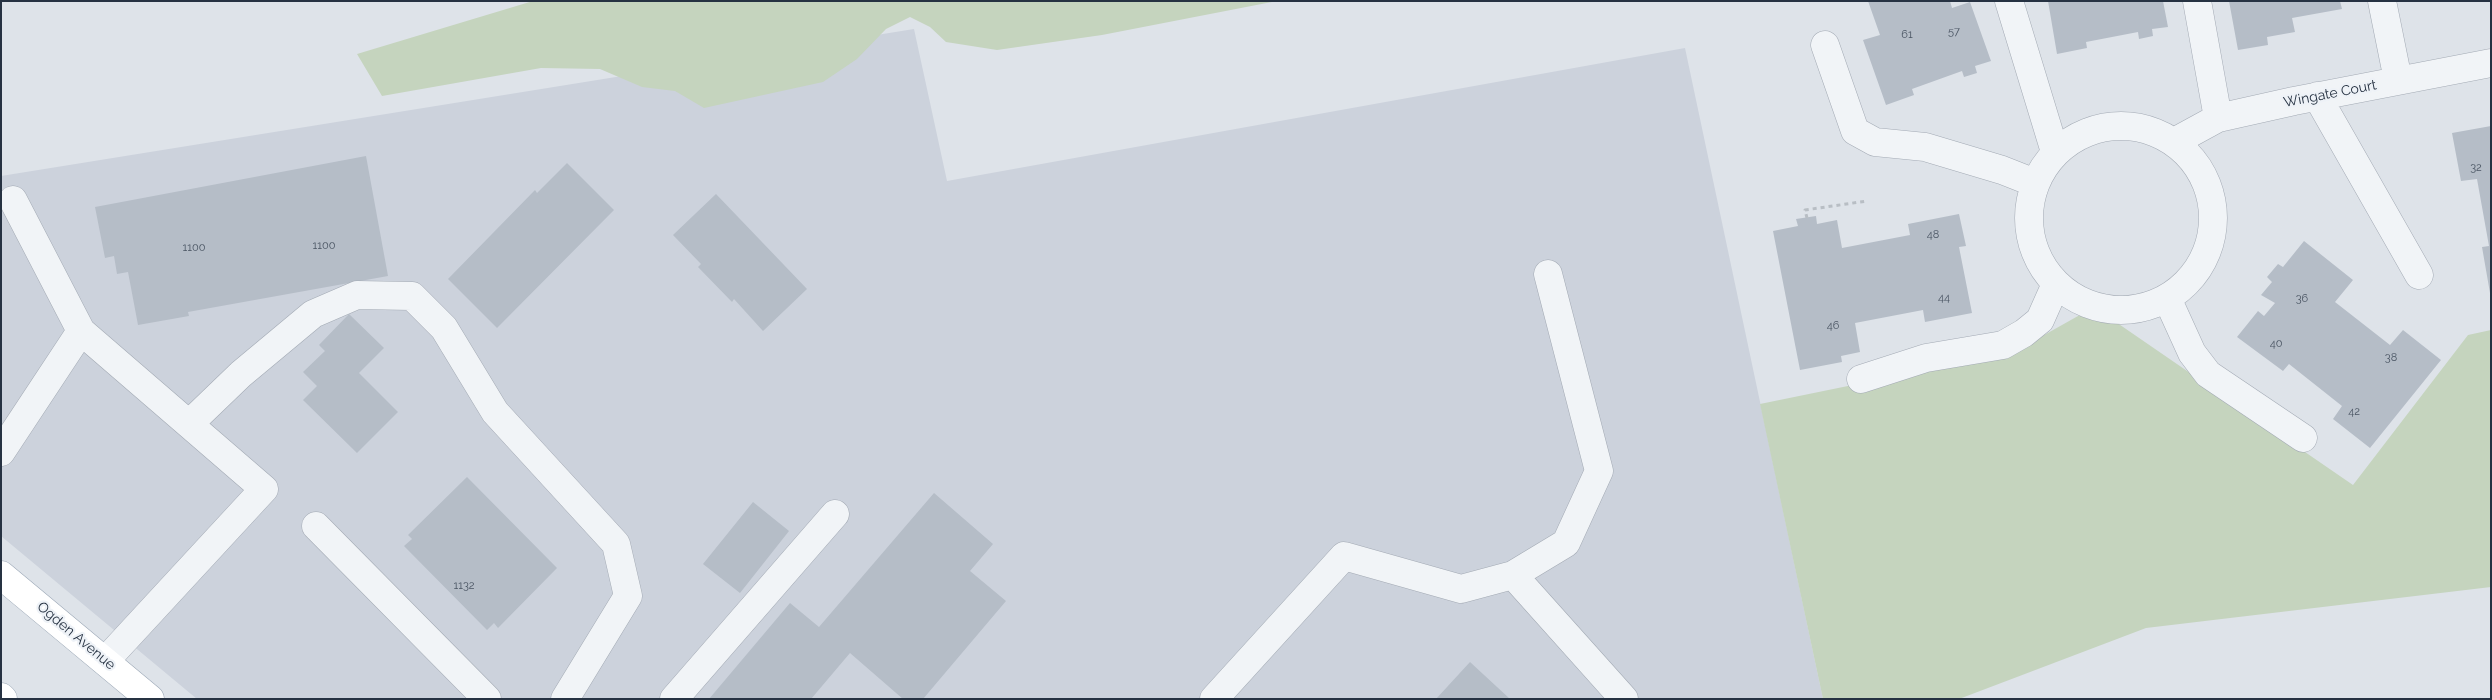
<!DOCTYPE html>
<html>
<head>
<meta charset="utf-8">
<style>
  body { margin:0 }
  #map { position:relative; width:2492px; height:700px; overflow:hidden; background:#dee3e9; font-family:Raleway,sans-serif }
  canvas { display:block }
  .frame { position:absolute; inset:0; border:2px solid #263242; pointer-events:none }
</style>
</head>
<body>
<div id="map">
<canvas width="2492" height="700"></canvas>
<div class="frame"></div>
</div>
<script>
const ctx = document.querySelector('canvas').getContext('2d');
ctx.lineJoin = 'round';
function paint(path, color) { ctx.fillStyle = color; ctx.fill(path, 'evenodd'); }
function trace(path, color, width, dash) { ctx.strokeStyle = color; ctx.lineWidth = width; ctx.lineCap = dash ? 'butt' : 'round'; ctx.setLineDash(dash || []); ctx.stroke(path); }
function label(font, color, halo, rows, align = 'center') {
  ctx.font = font + ' Raleway,sans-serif'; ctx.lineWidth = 4.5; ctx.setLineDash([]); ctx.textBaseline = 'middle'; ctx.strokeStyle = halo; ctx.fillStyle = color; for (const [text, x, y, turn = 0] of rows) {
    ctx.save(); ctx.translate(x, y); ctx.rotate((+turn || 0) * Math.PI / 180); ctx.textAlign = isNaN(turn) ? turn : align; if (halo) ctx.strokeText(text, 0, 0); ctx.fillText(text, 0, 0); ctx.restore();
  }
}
paint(new Path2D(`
  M914,29l33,152 738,-133 138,651h-1626l-196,-163v-360z`), '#ccd2dc');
paint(new Path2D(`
  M533,1h744l-175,34 -105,15 -51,-8 -16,-15 -20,-10 -24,12 -29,30 -34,23 -119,26 -29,-17 -33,-4 -42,-18 -59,-1 -159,28 -25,-42z
  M2094,307l259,178 115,-150 23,-5v257l-345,41 -187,71h-136l-63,-295 254,-52z`), '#c5d4be');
paint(new Path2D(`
  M1868,1h82l2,7 18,-6 21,59 -16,5 2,7 -13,4 -2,-6 -50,18 2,6 -28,10 -23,-65 17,-5z
  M2048,1h115l5,26 -16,2 1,7 -14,3 -1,-7 -52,10 1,6 -30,6z
  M2229,1h111l2,8 -50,9 3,14 -28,5 1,8 -30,5z
  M2491,126v167h-1l-8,-46 7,-1 -12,-67 -16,2 -9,-48z
  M366,156l22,120 -200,36 1,4 -51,9 -10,-53 -11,2 -3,-18 -9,2 -10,-51z
  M567,163l47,47 -117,118 -49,-49 87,-89 2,3z
  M716,194l91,95 -44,42 -29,-32 -2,3 -34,-35 3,-3 -28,-29z
  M1959,214l7,32 -7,1 13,66 -47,9 -2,-12 -68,13 5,29 -19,4 1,6 -42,8 -27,-139 25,-5 -2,-7 20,-3 1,8 20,-4 5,28 68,-13 -2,-11z
  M2304,241l49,39 -18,22 55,43 13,-15 38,30 -71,88 -37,-29 9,-13 -53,-42 -6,7 -46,-34 21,-26 6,5 11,-13 -14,-8 11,-13 -5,-5 11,-13 5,3z
  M349,314l35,34 -25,25 39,39 -41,41 -54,-53 14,-14 -14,-14 22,-21 -6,-6z
  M467,477l90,91 -59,60 -4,-5 -7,7 -83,-84 8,-7 -4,-4z
  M934,493l59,51 -23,27 36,30 -83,98h-20l-53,-46 -39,46h-102l81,-96 29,24z
  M753,502l36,29 -49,62 -37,-29z
  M1470,662l40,37h-74z`), '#b5bdc7');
const minor = new Path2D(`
  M2009,1l46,151
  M2197,1l21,117
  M2382,1l16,79
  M1825,45l30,86 20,11 50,5 77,23 33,13
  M2317,96l102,179
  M2029 218a92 92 0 1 1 184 0a92 92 0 1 1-184 0Z
  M2174,142l44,-24 76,-17 197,-38
  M13,200l68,131 183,158 -158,171
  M2167,298l25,55 16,21 95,64
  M1861,379l65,-21 77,-13 21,-12 16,-13 16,-36
  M189,424l52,-50 72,-60 44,-19 55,1 32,32 51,84 121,132 12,52 -63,103
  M1,452l80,-121
  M316,526l171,173
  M1513,575l111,124
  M674,699l161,-185
  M1214,699l130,-143 117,33 52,-14 53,-32 33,-72 -51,-197`);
const major = new Path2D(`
  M1,575l149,124
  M1,697l2,2`);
trace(minor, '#a3aab4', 29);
trace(major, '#9ca8b6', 29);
trace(new Path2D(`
  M1807,218l-2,-8 62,-9`), '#b8bec4', 3, [4, 4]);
trace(minor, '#f1f4f7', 28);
trace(major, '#fff', 28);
label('11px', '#4a5563', null, [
  ["57",1954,32],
  ["61",1907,35],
  ["32",2476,168],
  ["48",1933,235],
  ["1100",324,246],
  ["1100",194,248],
  ["44",1944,298],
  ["36",2302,299],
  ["46",1833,326],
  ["40",2276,344],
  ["38",2391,358],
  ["42",2354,412],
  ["1132",464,586]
]);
label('14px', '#263242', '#eef2f7', [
  ["Wingate Court",2330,94,-11],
  ["Ogden Avenue",76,636,40]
]);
</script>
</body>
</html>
